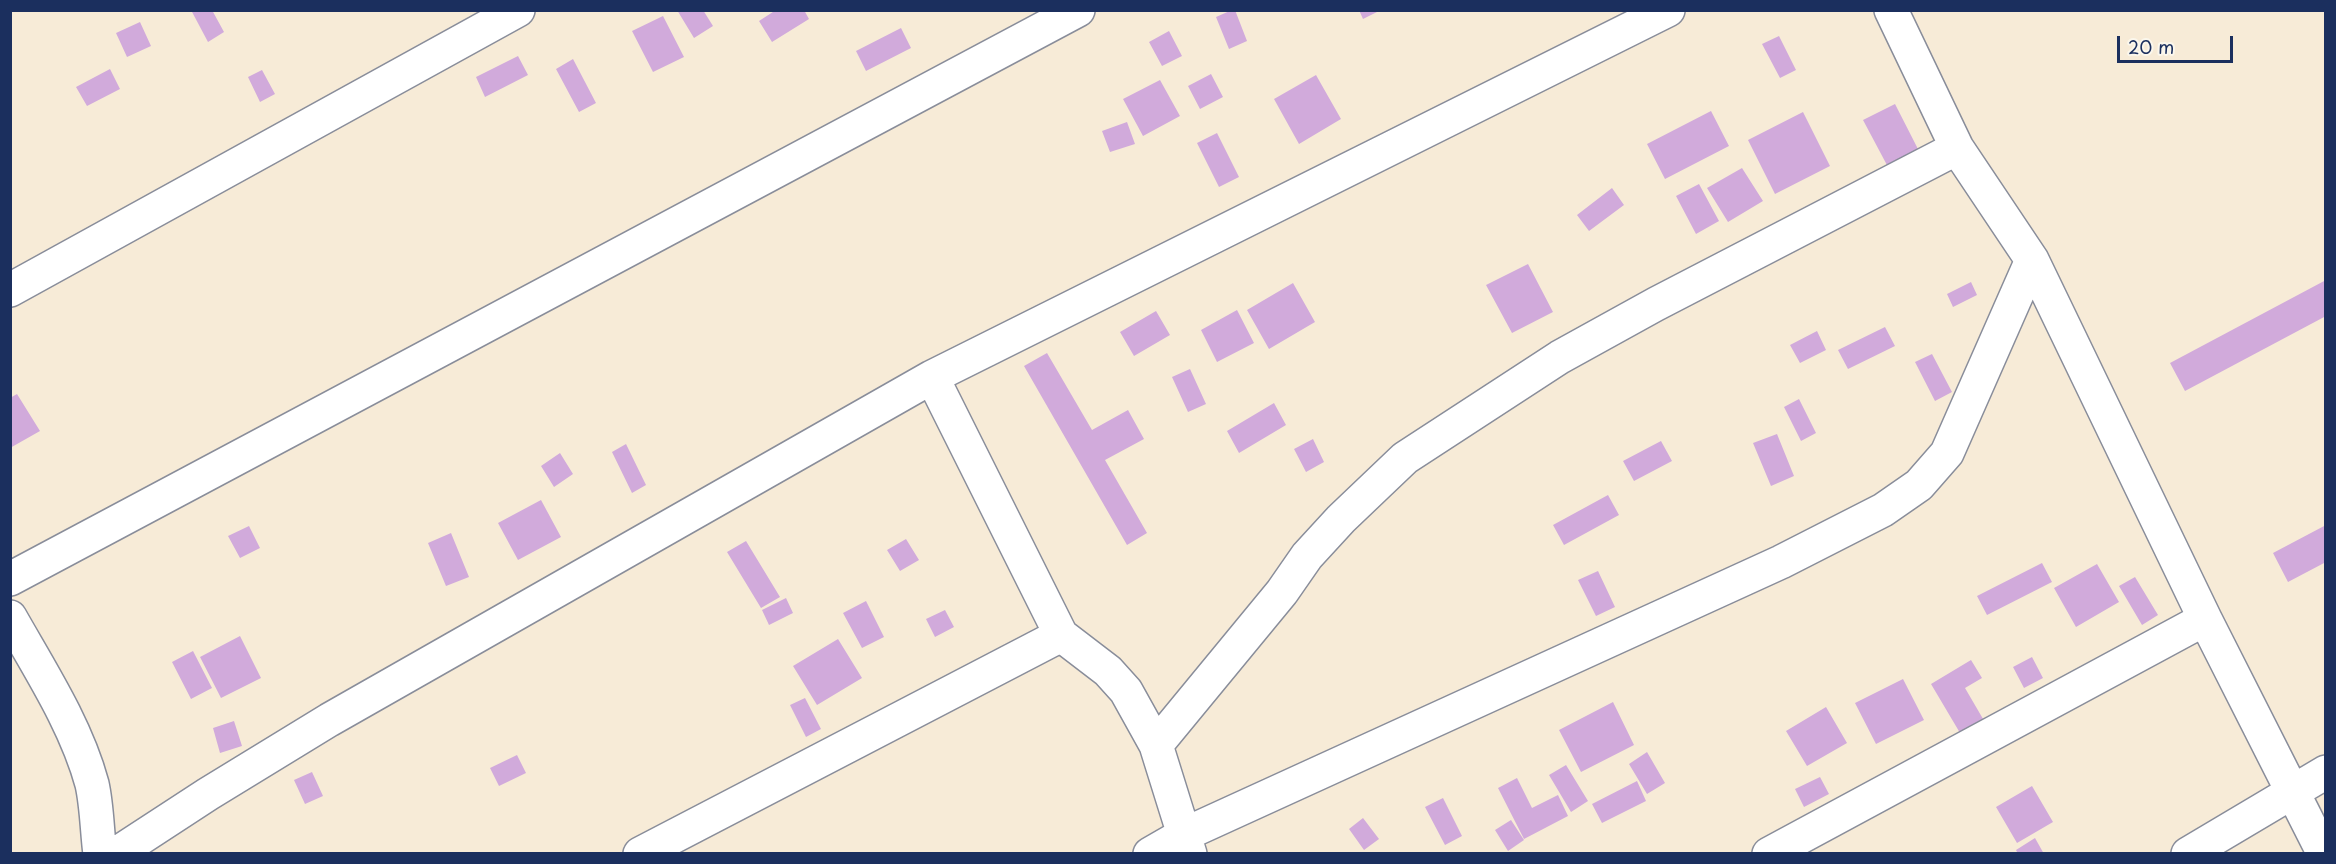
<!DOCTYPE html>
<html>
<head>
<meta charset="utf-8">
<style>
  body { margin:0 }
  #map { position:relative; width:2336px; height:864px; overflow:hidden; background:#f7ebd7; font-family:"Playpen Sans",sans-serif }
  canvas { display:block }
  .frame { position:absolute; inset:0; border:12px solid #1b2f5e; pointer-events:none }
  .scale { position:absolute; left:2117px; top:36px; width:116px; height:27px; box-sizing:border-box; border:3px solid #1b2f5e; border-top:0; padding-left:8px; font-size:18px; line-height:21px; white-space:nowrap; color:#1b2f5e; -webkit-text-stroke:4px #fbf7ec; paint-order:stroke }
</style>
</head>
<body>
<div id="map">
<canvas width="2336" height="864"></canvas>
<div class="frame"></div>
<div class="scale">20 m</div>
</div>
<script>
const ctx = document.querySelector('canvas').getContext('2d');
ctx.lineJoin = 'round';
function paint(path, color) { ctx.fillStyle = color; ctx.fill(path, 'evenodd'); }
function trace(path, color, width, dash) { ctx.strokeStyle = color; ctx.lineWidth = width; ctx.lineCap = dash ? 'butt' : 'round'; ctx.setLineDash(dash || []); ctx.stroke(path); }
paint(new Path2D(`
  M191,10h21l12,22 -16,10z
  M677,10h26l10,16 -19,12z
  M776,10h28l5,9 -37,23 -13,-21z
  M1232,10h3l12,31 -18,8 -13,-32z
  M1359,10h22l-18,9z
  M663,16l21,41 -31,15 -21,-41z
  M140,22l11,24 -24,11 -11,-24z
  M901,28l10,20 -45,23 -10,-20z
  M1169,31l13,25 -20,10 -13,-24z
  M1779,36l17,34 -16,8 -18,-34z
  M518,56l10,19 -43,22 -9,-20z
  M573,59l23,44 -17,9 -23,-43z
  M110,69l10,20 -33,17 -11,-19z
  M262,70l13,24 -15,8 -12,-25z
  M1211,74l12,23 -23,12 -12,-23z
  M1316,75l25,44 -42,25 -25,-45z
  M1160,80l20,36 -37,20 -20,-37z
  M1895,104l24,47 -31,16 -25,-47z
  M1711,111l18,35 -64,33 -18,-35z
  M1803,112l27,54 -55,28 -27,-54z
  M1127,122l8,22 -25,8 -8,-21z
  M1217,133l22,44 -20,10 -22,-44z
  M1742,168l21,33 -35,21 -21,-34z
  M1699,184l20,37 -23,13 -20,-38z
  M1612,188l12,17 -35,26 -12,-16z
  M1528,264l25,48 -41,21 -26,-48z
  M2326,280v36l-141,75 -15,-28z
  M1971,282l6,13 -24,12 -6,-13z
  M1293,283l22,39 -46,27 -22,-39z
  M1237,310l17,33 -37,19 -16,-32z
  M1156,311l14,24 -36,21 -14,-24z
  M1885,327l10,19 -47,23 -10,-19z
  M1817,331l9,19 -26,13 -10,-18z
  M1047,353l45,77 36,-20 16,29 -39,21 42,73 -20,12 -103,-179z
  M1932,354l20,38 -17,9 -20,-39z
  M1190,369l16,35 -18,8 -16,-35z
  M17,394l23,37 -30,17v-50z
  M1799,399l17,34 -15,8 -17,-34z
  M1274,403l12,22 -47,28 -12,-22z
  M1777,434l17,42 -23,10 -18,-43z
  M1313,439l11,23 -18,10 -12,-23z
  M1661,441l11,20 -38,20 -11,-20z
  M626,444l20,41 -14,8 -20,-41z
  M560,453l13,21 -19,13 -13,-21z
  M1608,495l11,20 -55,30 -11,-20z
  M541,500l20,37 -43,23 -20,-37z
  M2326,525v37l-38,20 -15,-29z
  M249,526l11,22 -20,10 -12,-22z
  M451,533l18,44 -23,9 -18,-43z
  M906,539l13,21 -19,11 -13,-21z
  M746,541l34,56 -19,11 -34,-56z
  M2042,563l10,19 -65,33 -10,-19z
  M2097,564l22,38 -43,25 -22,-39z
  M1598,571l17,36 -19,9 -18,-36z
  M2135,577l23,38 -16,10 -23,-39z
  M786,598l7,15 -24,12 -7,-15z
  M866,601l18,36 -22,11 -19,-35z
  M945,610l9,17 -19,10 -9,-18z
  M240,636l21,42 -40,20 -21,-41z
  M838,639l24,39 -45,27 -24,-39z
  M193,651l19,37 -21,11 -19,-37z
  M2032,657l11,21 -19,10 -11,-21z
  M1971,660l11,18 -17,10 21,36 -23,14 -32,-54z
  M1903,679l21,41 -48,24 -21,-41z
  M805,698l16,31 -15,8 -16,-32z
  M1613,702l21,43 -53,27 -22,-42z
  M1826,707l21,36 -40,23 -21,-35z
  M234,721l8,25 -22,7 -7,-25z
  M1647,752l18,31 -18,11 -18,-30z
  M517,755l9,18 -27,13 -9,-18z
  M1566,765l22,36 -17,11 -22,-37z
  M312,772l11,24 -18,8 -11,-24z
  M1820,777l9,17 -25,13 -9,-18z
  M1517,778l15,30 26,-13 10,21 -44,23 -26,-51z
  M1637,781l9,20 -44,22 -10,-19z
  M2032,786l21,36 -36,21 -21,-36z
  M1443,798l19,38 -17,9 -20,-38z
  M1363,818l16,21 -15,11 -15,-21z
  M1511,820l13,20 -16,11 -13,-21z
  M2035,838l9,16h-26l-2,-4z`), '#d1aadb');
const minor = new Path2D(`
  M1891,10l66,138 75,112 173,359 119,235
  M10,290l508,-280
  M932,377l129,258 47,36 18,20 30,54 34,109
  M10,579l1068,-569
  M10,617c30,53 66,108 82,167 5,22 5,47 8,70
  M1156,745l126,-153 25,-36 34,-37 64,-61 155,-101 96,-53 301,-156
  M116,854l92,-60 121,-74 603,-343 736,-367
  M640,854l421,-219
  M1150,854l33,-19 598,-273 102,-52 36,-25 28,-32 85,-193
  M1769,854l436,-235
  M2188,854l138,-82`);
trace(minor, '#898d9a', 36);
trace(minor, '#fff', 33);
</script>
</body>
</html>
